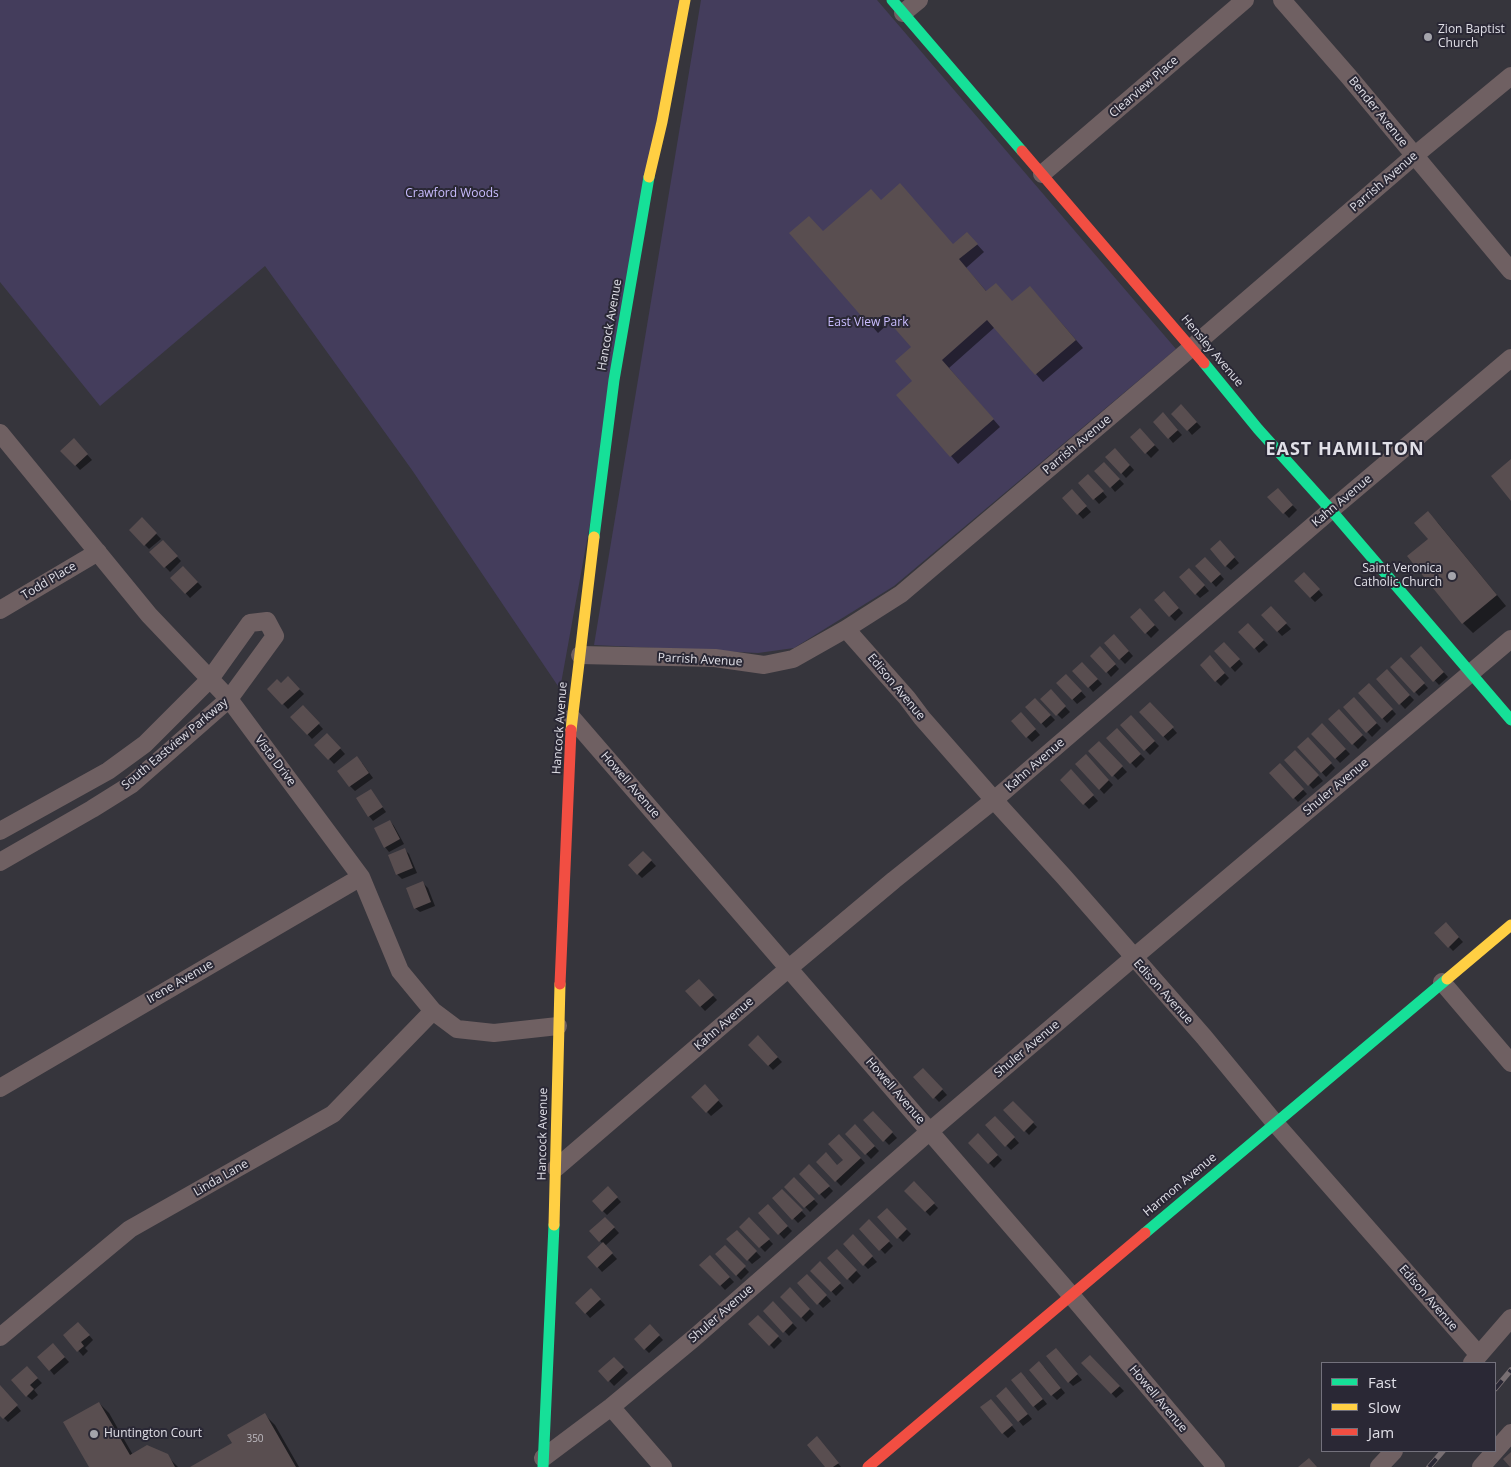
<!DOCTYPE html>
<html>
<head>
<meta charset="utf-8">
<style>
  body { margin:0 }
  #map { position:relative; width:1511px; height:1467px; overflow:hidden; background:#36353c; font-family:"Open Sans",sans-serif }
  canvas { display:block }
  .legend { position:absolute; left:1321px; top:1362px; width:175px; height:90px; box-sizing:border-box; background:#2a2835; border:1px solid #73717c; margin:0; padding:6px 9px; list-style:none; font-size:15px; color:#e0dfe7 }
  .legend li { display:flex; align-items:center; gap:10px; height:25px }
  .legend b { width:25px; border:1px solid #73717c }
</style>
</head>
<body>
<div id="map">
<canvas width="1511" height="1467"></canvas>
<ul class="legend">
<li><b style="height:6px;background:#16e098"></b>Fast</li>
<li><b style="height:6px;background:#ffcf43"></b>Slow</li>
<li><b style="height:6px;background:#f24e42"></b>Jam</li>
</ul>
</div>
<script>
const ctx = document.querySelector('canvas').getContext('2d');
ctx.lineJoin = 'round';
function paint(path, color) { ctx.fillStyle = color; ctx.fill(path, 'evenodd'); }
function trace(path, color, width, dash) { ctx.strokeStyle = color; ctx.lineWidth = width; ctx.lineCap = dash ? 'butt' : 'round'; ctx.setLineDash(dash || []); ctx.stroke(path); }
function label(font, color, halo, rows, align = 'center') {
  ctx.font = font + ' "Open Sans",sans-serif'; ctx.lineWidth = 4; ctx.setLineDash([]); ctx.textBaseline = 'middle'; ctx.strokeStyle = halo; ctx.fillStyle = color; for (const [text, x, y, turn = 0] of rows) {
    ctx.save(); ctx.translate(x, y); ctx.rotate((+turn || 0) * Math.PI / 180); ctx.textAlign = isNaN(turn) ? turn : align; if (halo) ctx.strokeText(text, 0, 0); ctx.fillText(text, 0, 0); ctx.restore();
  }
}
paint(new Path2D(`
  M0,0h685l-125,689 -148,-219 -147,-204 -165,140 -100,-124z
  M701,0h176l299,349 -282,237 -100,62 -36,5 -164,-8z`), '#443d5c');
paint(new Path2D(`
  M881,201l72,44 21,-4 10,11 -18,16 21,24 25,11 25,-8 46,53 -40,34 -48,-55 -46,41 51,59 -42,37 -60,-69 16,-14 -1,-34 -23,-25 -12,11 -7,-8 -48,-93z
  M1186,411l15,16 -9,8 -4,-5z
  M1167,419l15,16 -9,8 -4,-5z
  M1144,434l15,16 -8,8 -20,-21z
  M74,440l18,20 -12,10 -18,-19z
  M1120,454l14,16 -8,8 -19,-21z
  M1104,463l20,21 -9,8 -4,-5z
  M1093,480l14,17 -8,7 -19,-21z
  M1278,490l19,20 -8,8 -20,-21z
  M1072,491l19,21 -8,7 -20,-21z
  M1428,513l10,10 68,83 -33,27 -10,-10 -54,-67 20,-16z
  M142,519l19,20 -12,10 -19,-19z
  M163,542l18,19 -11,11 -19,-20z
  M1224,546l15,17 -8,7 -5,-4z
  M1205,558l19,21 -8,8 -19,-21z
  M183,567l19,20 -12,11 -18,-20z
  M1194,574l15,17 -9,7 -4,-4z
  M1304,574l19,21 -8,7 -5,-5z
  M1164,592l19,21 -8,8 -20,-21z
  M1271,608l20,21 -9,7 -19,-20z
  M1140,609l19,21 -8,8 -20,-21z
  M1253,629l15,16 -9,8 -4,-5z
  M1114,635l19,21 -8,8 -20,-21z
  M1421,647l27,30 -9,8 -27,-29z
  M1229,648l14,16 -8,8 -19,-21z
  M1105,653l14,16 -8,8 -4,-5z
  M1401,659l27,29 -9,8 -27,-29z
  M1214,662l15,16 -8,8 -5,-5z
  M1087,668l15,16 -9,8 -4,-5z
  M1387,671l27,29 -9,9 -28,-30z
  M288,678l16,16 -16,15 -19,-20 12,-5z
  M1071,680l15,17 -9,7 -19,-21z
  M1369,685l27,29 -9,9 -27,-30z
  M1050,691l20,21 -8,7 -20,-20z
  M1035,699l20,21 -9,8 -19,-21z
  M1354,699l27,29 -9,9 -27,-30z
  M1150,703l27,30 -9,8 -27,-29z
  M303,707l20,22 -11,10 -20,-22z
  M1339,711l28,29 -9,9 -28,-29z
  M1021,714l19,21 -8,7 -20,-20z
  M1131,717l28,29 -9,9 -28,-30z
  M1322,725l28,29 -10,9 -27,-29z
  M1117,730l28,29 -9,9 -28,-30z
  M327,734l18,20 -11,10 -18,-19z
  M1308,739l27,29 -9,9 -27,-30z
  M1099,742l28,30 -9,8 -28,-29z
  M1295,751l28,30 -10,8 -27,-29z
  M1086,756l27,29 -9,9 -27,-30z
  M362,763l11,15 -18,13 -5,-5z
  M1280,765l27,29 -9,8 -27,-29z
  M1071,771l27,30 -9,8 -28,-29z
  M370,790l16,22 -13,9 -4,-5z
  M390,821l4,5 10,18 -15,8 -4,-5z
  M405,850l4,4 8,19 -15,6 -5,-5z
  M643,852l13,14 -14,12 -13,-13z
  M423,883l5,5 7,18 -15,6 -5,-4z
  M1446,924l17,18 -10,9 -17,-18z
  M699,981l18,19 -12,11 -18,-19z
  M758,1037l24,25 -9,8 -24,-25z
  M923,1069l24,26 -8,7 -24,-25z
  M705,1086l18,20 -12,10 -18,-19z
  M1013,1102l24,25 -8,8 -24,-25z
  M873,1112l24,26 -8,7 -24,-25z
  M995,1117l24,26 -8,7 -25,-25z
  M855,1126l24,25 -8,8 -24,-25z
  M839,1135l26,28 -24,23 -23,-24 19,4 8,-6z
  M978,1135l24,25 -8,8 -24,-25z
  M809,1166l24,25 -8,8 -24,-25z
  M794,1179l24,25 -8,8 -24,-25z
  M914,1183l24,25 -8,8 -24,-25z
  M608,1188l13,14 -14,13 -14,-14z
  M782,1190l24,26 -8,7 -24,-25z
  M768,1206l24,25 -8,8 -24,-26z
  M887,1209l24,25 -8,8 -25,-25z
  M605,1218l14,15 -14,13 12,13 -15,13 -13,-15 14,-13 -12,-13z
  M749,1219l24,25 -8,8 -24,-25z
  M869,1221l24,25 -8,8 -24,-25z
  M737,1232l24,25 -9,7 -24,-25z
  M853,1236l24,26 -9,7 -24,-25z
  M725,1247l24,25 -8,8 -24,-26z
  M837,1251l24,25 -8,8 -24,-26z
  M710,1257l24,25 -9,8 -24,-25z
  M820,1263l24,25 -8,8 -24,-25z
  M807,1275l24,26 -8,7 -25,-25z
  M790,1289l24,25 -8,8 -24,-25z
  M591,1290l14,15 -15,13 -13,-15z
  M773,1303l24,25 -8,8 -24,-25z
  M758,1316l24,25 -8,8 -24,-25z
  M650,1326l13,14 -14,13 -14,-14z
  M83,1328l10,12 -8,8 3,3 -5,5 -18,-21z
  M53,1345l16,17 -15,13 -4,-5z
  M1060,1354l22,26 -9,6 -4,-4z
  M1090,1356l34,35 -8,7 -33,-35z
  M614,1358l14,15 -14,13 -14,-15z
  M1044,1367l21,26 -8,7 -5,-5z
  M27,1368l15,15 -8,7 4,5 -6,5 -5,-4z
  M1026,1378l21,26 -9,7 -4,-5z
  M0,1386l21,25 -13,11 -8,-8z
  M1011,1394l21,25 -9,7 -4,-5z
  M99,1403l10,10 24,42 34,1 11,11h-88z
  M995,1405l21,26 -8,7 -5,-5z
  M265,1415l10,10 24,42h-107l42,-24z
  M821,1443l20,24h-14z`), '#0007');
paint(new Path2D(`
  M900,183l53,61 14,-12 11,12 -19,15 27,32 10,-8 16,18 18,-15 46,54 -41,35 -48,-55 -45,40 52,59 -44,38 -54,-62 16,-14 -17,-20 16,-14 -28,-32 -13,11 -81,-93 20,-17 14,15 48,-42 10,11z
  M1181,404l16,18 -10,9 -16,-17z
  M1163,412l15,18 -10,9 -15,-17z
  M1140,428l15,17 -10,9 -15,-17z
  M74,438l14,16 -13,12 -15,-15z
  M1115,448l15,17 -9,9 -16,-17z
  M1511,459v42l-20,-25z
  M1104,462l16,17 -10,9 -16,-17z
  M1088,474l16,17 -11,9 -15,-17z
  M1278,488l15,17 -10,9 -16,-17z
  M1072,489l15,17 -10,9 -15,-17z
  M1428,511l69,84 -35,29 -55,-68 21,-17 -14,-16z
  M142,517l15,16 -13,13 -15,-16z
  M163,540l15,16 -14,12 -15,-16z
  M1220,540l15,17 -10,10 -15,-18z
  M1205,557l16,17 -10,9 -16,-17z
  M183,566l15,16 -13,12 -15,-16z
  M1189,568l16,17 -10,10 -16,-18z
  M1304,572l16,17 -10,9 -16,-17z
  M1164,591l15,17 -10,9 -15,-17z
  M1271,606l16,17 -10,9 -16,-17z
  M1140,608l15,17 -10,9 -15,-17z
  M1248,623l16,17 -10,9 -16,-17z
  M1114,634l15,17 -10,9 -15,-17z
  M1224,642l16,17 -10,9 -16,-17z
  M1100,646l16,18 -10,9 -16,-17z
  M1421,646l23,26 -11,10 -23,-26z
  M1210,655l15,18 -10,9 -15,-17z
  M1401,657l24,26 -11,10 -24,-26z
  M1082,662l16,17 -10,9 -16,-17z
  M1387,669l23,26 -11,10 -23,-26z
  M1066,674l16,17 -10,9 -16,-17z
  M288,676l12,13 -18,16 -15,-16 10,-10 4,4z
  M1369,683l24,26 -11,10 -24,-26z
  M1051,689l15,17 -10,10 -16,-17z
  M1354,697l23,26 -11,10 -23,-26z
  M1035,698l16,17 -10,9 -16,-17z
  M1150,702l24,25 -11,10 -24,-25z
  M303,705l17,18 -13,12 -17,-18z
  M1339,709l24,26 -11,10 -24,-26z
  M1021,712l15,17 -10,9 -15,-17z
  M1131,715l24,26 -11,10 -24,-26z
  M1322,723l24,26 -11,10 -24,-25z
  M1117,728l24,26 -11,10 -24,-26z
  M327,733l14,15 -13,12 -14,-15z
  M1308,737l24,26 -11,10 -24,-26z
  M1099,741l24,25 -11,11 -24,-26z
  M1295,750l24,25 -11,11 -24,-26z
  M1086,754l23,26 -10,10 -24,-26z
  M357,756l12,17 -20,14 -12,-16z
  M1280,763l24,26 -11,10 -24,-26z
  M1071,769l23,26 -11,10 -23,-25z
  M371,789l12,18 -15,10 -12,-19z
  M390,820l10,19 -16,9 -10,-20z
  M405,848l8,20 -17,7 -8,-20z
  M643,851l9,9 -15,15 -9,-10z
  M423,881l8,21 -17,7 -8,-21z
  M1446,922l13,15 -11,11 -14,-15z
  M699,979l15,16 -14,12 -15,-16z
  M758,1035l20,22 -10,9 -20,-21z
  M923,1068l20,21 -10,10 -20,-22z
  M705,1084l14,16 -13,13 -15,-16z
  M1013,1101l21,21 -10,10 -21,-22z
  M873,1111l20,21 -10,10 -20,-22z
  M995,1116l20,21 -10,10 -20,-22z
  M855,1124l20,22 -10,9 -20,-21z
  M978,1133l20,22 -10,9 -20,-21z
  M839,1134l22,24 -26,24 -19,-20 10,-10 11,13 6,-5 -15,-16z
  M809,1164l21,22 -11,9 -20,-21z
  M794,1177l21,22 -11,9 -20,-21z
  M914,1181l21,22 -10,9 -21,-21z
  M608,1186l10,11 -16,15 -10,-11z
  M782,1189l21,21 -11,10 -20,-22z
  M768,1204l20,22 -10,9 -20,-22z
  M887,1208l20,21 -10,10 -20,-22z
  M605,1217l10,10 -16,15 -10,-11z
  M749,1217l21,22 -11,9 -20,-21z
  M869,1219l21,22 -11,10 -20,-22z
  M737,1230l20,21 -10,10 -21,-22z
  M853,1234l20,22 -10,10 -20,-22z
  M603,1242l10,11 -16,15 -10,-11z
  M725,1245l21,21 -10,10 -21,-22z
  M837,1249l20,21 -10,10 -20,-22z
  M710,1255l20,22 -10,9 -21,-21z
  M820,1261l21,22 -10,9 -21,-21z
  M807,1274l20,21 -10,10 -20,-22z
  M790,1287l20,22 -9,9 -21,-21z
  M591,1288l10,11 -16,15 -10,-11z
  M773,1301l20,22 -10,10 -20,-22z
  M758,1315l21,21 -10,10 -21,-22z
  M78,1322l12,13 -9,7 3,4 -7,6 -14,-17z
  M650,1324l10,11 -16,15 -10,-11z
  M53,1343l12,14 -16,14 -12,-14z
  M1056,1348l22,26 -10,9 -22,-27z
  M1090,1355l30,31 -9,8 -30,-31z
  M614,1357l10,10 -16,15 -10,-11z
  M1039,1361l22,27 -10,8 -22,-26z
  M27,1366l11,12 -8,7 4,4 -8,8 -15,-17z
  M1021,1372l22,27 -10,8 -22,-27z
  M0,1385l18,20 -15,14 -3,-3z
  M1006,1387l22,27 -10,8 -22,-26z
  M991,1399l22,26 -11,9 -22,-27z
  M99,1402l31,53 17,-10 21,9 7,13h-86l-26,-45z
  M265,1413l31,54h-106l42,-24 -5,-8z
  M817,1436l22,27 -6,4h-8l-18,-22z
  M1511,1452v15h-1l-7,-8z
  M1309,1458l8,9h-19z`), '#594e50');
trace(new Path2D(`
  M1282,0l68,78 161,193
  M903,13l16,-13
  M1042,174l203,-174
  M0,433l149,182 80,84 132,178 39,94 33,40 24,18 37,4 64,-7
  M0,610l98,-58
  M846,629l61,69 15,20 72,82 71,78 139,159 71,86 204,232
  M580,655l135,3 49,7 29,-6 53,-30 55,-35 290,-246 223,-192 97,-80
  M572,718l499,577 145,172
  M0,831l108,-60 37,-27 65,-65 40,-56 17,-2 8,15 -46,63 -97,85 -40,25 -92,53
  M1442,982l69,81
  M0,1088l361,-211
  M556,1168l233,-200 105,-88 100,-80 337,-290 180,-152
  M0,1337l130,-108 203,-115 100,-103
  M1472,1363l39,-45
  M611,1407l52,60
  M543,1458l68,-51 83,-69 236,-207 203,-173 378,-319
  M1379,1467l15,-16
  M1481,1467l30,-34`), '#6f6062', 18);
trace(new Path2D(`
  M892,0l130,151
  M1204,363l54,66 73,81 180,210
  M594,537l20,-157 35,-203
  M1145,1233l302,-254
  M543,1467l11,-242`), '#16e098', 11);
trace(new Path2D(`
  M649,177l13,-55 23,-122
  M571,730l23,-193
  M1447,979l64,-54
  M554,1225l6,-241`), '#ffcf43', 11);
trace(new Path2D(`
  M1022,151l182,212
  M560,984l11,-254
  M868,1467l277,-234`), '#f24e42', 11);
const rail = new Path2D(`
  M1495,1389l16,-19
  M1429,1467l14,-16`);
trace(rail, '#786f72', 5.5);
trace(rail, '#2a2835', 4, [11]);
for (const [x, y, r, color] of [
  [1428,37,5,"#a4a4ab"],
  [1452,576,5,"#a4a4ab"],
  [94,1434,5,"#a4a4ab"]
]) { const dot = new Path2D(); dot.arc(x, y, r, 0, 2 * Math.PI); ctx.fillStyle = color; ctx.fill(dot); trace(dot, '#2a2835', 2); }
label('10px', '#bebbc1', null, [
  ["350",255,1439]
]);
label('12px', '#e0dfe7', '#2a2835', [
  ["Zion Baptist",1438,30],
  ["Church",1438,44],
  ["Saint Veronica",1442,569,"right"],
  ["Catholic Church",1442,583,"right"],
  ["Huntington Court",104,1434]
], 'left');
label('12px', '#e0dfe7', '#2a2835', [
  ["Clearview Place",1144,87,-41],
  ["Bender Avenue",1378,112,51],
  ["Parrish Avenue",1384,182,-41],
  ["Hancock Avenue",610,325,-80],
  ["Hensley Avenue",1212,351,50],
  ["Parrish Avenue",1077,445,-40],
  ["Kahn Avenue",1342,501,-40],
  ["Todd Place",49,581,-31],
  ["Parrish Avenue",700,660,3],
  ["Edison Avenue",896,687,50],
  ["Hancock Avenue",560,728,-86],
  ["South Eastview Parkway",175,744,-40],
  ["Vista Drive",275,761,53],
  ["Kahn Avenue",1035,765,-41],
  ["Howell Avenue",630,785,49],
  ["Shuler Avenue",1336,787,-40],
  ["Irene Avenue",180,982,-30],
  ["Edison Avenue",1163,992,48],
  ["Kahn Avenue",724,1024,-41],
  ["Shuler Avenue",1027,1049,-40],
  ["Howell Avenue",895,1091,49],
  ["Hancock Avenue",543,1134,-89],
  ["Linda Lane",221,1178,-30],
  ["Harmon Avenue",1180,1185,-40],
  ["Edison Avenue",1428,1298,49],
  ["Shuler Avenue",721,1314,-41],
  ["Howell Avenue",1158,1399,50]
]);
label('12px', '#cabdff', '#2a2835', [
  ["Crawford Woods",452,194],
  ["East View Park",868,323]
]);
ctx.letterSpacing = '1px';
label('bold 18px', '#e0dfe7', '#2a2835', [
  ["EAST HAMILTON",1345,450]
]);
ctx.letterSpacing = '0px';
</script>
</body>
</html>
